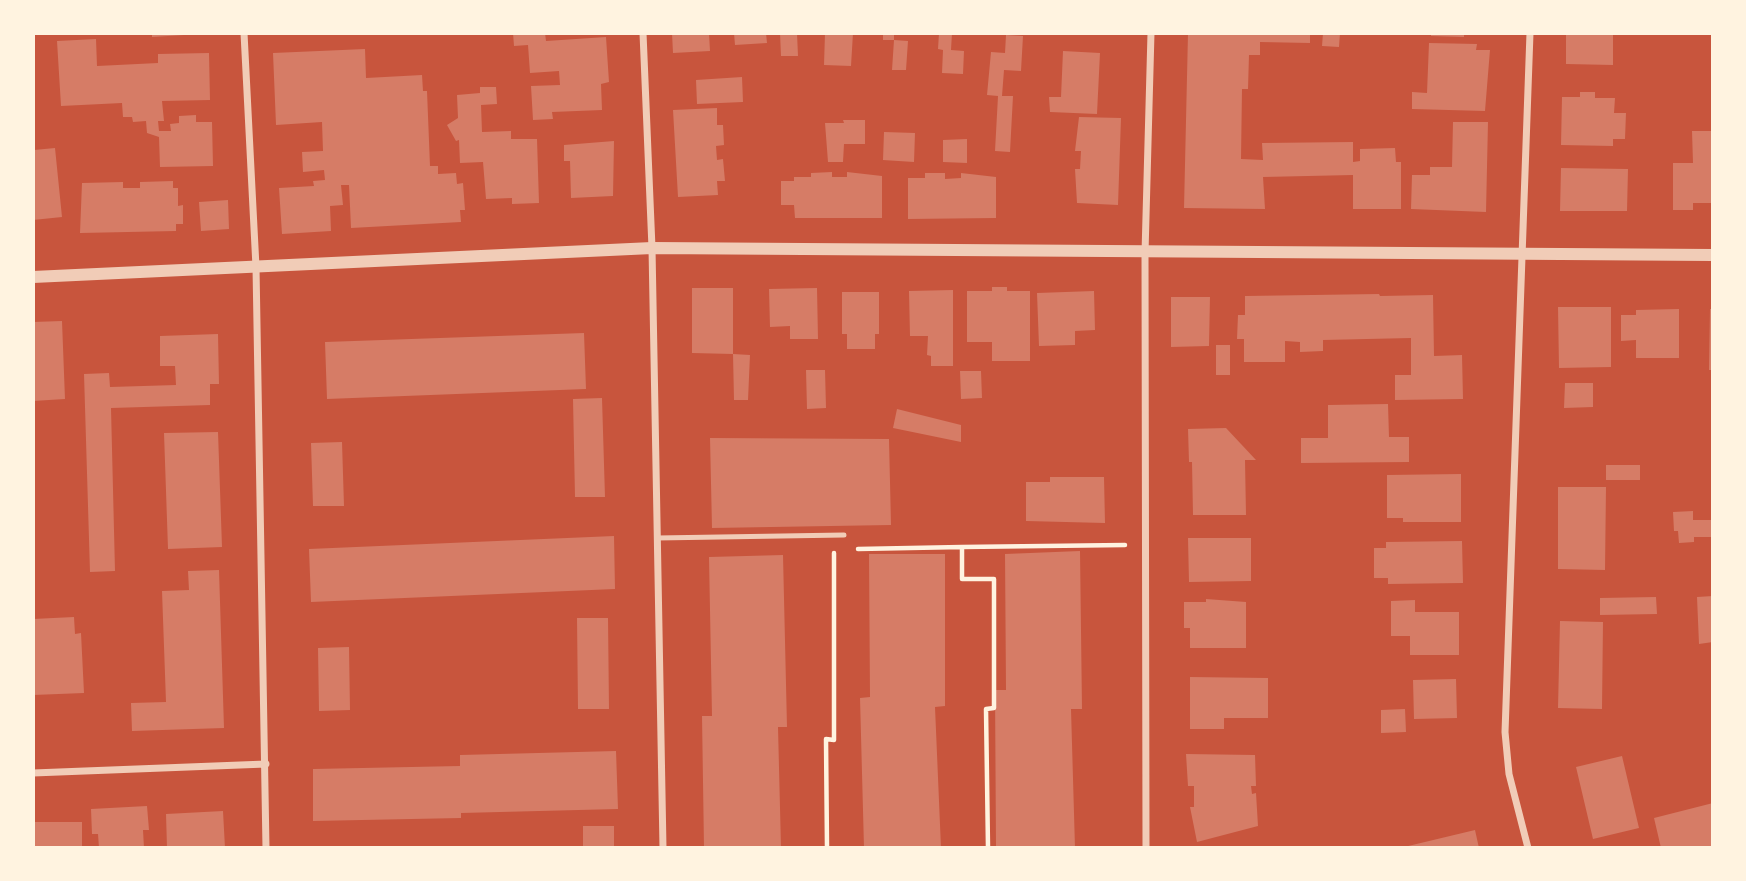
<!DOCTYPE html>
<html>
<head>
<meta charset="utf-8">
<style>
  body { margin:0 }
  #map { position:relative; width:1746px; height:881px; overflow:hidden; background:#c8553d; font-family:Poppins,sans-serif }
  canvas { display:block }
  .frame { position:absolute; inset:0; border:35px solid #fff3e0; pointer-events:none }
</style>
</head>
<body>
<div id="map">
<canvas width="1746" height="881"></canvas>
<div class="frame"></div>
</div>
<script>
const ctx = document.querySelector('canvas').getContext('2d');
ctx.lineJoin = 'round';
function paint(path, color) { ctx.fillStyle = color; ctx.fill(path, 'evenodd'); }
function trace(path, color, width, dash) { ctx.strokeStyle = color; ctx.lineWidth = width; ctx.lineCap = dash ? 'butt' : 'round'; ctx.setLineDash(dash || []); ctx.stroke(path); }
paint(new Path2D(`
  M152,33h32v2l-32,2z
  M513,33h32l1,8 60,-4 3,45 -8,2 1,26 -50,2 1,7 -20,1 -2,-34 29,-1 -1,-14 -29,2 -2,-28 -14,1z
  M672,33h37l1,18 -37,2z
  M734,33h32l1,10 -32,2z
  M780,33h17l1,23h-17z
  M825,33h28l-2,33 -27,-1z
  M883,33h11v7l14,1 -2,29h-14l2,-30h-11z
  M939,33h13l-1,17 13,1 -1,23 -21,-1 1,-23 -5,-1z
  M1188,33h122v10l-50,-1v13h-11l-1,34h-6l-1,70 22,1 -1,-17 91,-1v20l7,-1v-12l35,-1 1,14h5v47h-48v-34l-90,2 2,32 -81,-1z
  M1323,33h17l-1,14 -17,-1z
  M1431,33h33v4l-33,-1z
  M1566,33h47v32l-47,-1z
  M1006,35l17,1 -2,35 -17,-1 -2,26h11l-3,56 -15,-1 3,-55 -11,-1 4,-43 14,1z
  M96,39l1,27 61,-3v-9l51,-1 1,47 -48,1 2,20h-6l1,10h12l-1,-7 9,-1v-7l17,-1v7h16l1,44 -53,1 -1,-30 -12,-4 -1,-12 -13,1 -1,-5h-9l-1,-14 -61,3 -4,-65z
  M1429,43l48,1 -1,6h14l-5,61 -73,-2v-17l15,1z
  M365,49l1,29 56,-3 1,16h4l3,75h8v8l18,-1 1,11 6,-1 2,27h-5l1,12 -110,6 -2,-43h-8l2,20 -13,1 1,25 -49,3 -3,-46 35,-2 -1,-5 12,-1 -1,-10 -21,2 -1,-20 21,-1 -1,-29 -46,3 -3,-72z
  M1063,51l37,2 -3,61 -47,-2 -1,-15h12z
  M742,77l1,25 -46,2 -1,-24z
  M480,87h16l1,17 -16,1 1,27 29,-1v8h26l2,64 -27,1v-6l-26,1 -3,-37 -23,1 -1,-23 -3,1 -9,-16 11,-7 -1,-23 23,-2z
  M1580,92h15v6h20l-1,15h12l-1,26h-12v7l-52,-1 1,-48h18z
  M717,108v17h6l1,20 -8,1 1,14 6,-1 2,22h-8l1,14 -40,2 -5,-87z
  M1079,117l42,1 -3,87 -41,-2 -2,-34h5l1,-18h-6z
  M843,120h22v24h-21l-1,18h-15l-3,-39h19z
  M1453,122h35l-2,90 -75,-3 1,-34h18v-8h22z
  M1692,131h21v72h-20v7h-20v-47h20z
  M884,132l31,1 -1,29 -31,-2z
  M967,139v24l-24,-1v-22z
  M614,141l-1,55 -42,2 -1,-37h-6v-16z
  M55,148l7,69 -29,3 1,-70z
  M1561,168l67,1 -1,42h-67z
  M832,172v5h15v-5l35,4v42h-87l-1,-13h-13v-24h13v-4h17v-4z
  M925,173h20v6l16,-1v-5l35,4v41l-88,1v-41h17z
  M173,181v7h5v18l5,-1v19h-7v7l-96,2 2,-50 41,-1v6h17v-6z
  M228,200l1,29 -28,2 -2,-29z
  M992,287h15v4h23v70h-38v-19h-25v-51h25z
  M692,288h41v66l-41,-1z
  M817,288l1,51h-28v-13l-20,1 -1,-38z
  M953,290v76h-22v-10l-4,-1 1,-19h-18l-1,-45z
  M1094,291l1,39 -20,1v14l-36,1 -2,-53z
  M842,292h37v42h-4v15h-28v-15h-5z
  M1379,294l1,2 53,-1 1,61 28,-1 1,44 -68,1v-25h16v-37l-88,2v11l-23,1v-10l-15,-1v21h-41v-23h-7l1,-24h7v-19z
  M1171,297h39l-1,49 -38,1z
  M1558,307h53v60l-52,1z
  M1679,309v49h-43v-18l-15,1v-26h15v-5z
  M1710,309h3v61h-4z
  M62,321l3,78 -32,2v-79z
  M584,333l2,56 -259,10 -2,-57z
  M218,334l1,50h-9v21l-99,3 4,163 -25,1 -6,-198 25,-1 1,14 66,-2 -1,-19h-15v-30z
  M1216,345h14v30h-14z
  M733,354l17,1 -2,45h-14z
  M806,370h19l1,38 -19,1z
  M960,371h21l1,27 -21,1z
  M1565,383h28v24l-29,1z
  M602,398l3,99h-30l-2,-98z
  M1388,404l1,33h20v25l-108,1v-25h27v-33z
  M897,409l64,16v17l-68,-14z
  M1226,428l30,32h-11l1,55h-53l-1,-53h-3l-1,-33z
  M218,432l4,115 -54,2 -4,-116z
  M710,438l179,1 2,86 -179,3z
  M342,442l2,64h-31l-2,-63z
  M1606,465h34v15h-34z
  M1461,474v48h-58v-4h-16v-43z
  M1050,477h54l1,46 -79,-2v-39h24z
  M1558,487h48l-1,83 -47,-1z
  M1693,511v9h20v17h-19v5l-15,1 -1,-12h-4l-1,-19z
  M614,536l1,53 -304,13 -2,-53z
  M1188,538h63v43l-62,1z
  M1462,541l1,42 -75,1v-6h-14v-30h12v-6z
  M1080,551l2,158h-11l4,139h-79l-1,-158h11l-1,-136z
  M869,554h76v152l-10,1 6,141h-77l-4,-150 10,-1z
  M783,555l4,172h-9l3,121h-77l-2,-132h10l-3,-159z
  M219,570l5,158 -92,3 -1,-28 35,-1 -4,-111 27,-1 -1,-19z
  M1713,596v46l-14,2 -2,-47z
  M1656,597l1,17 -57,1v-17z
  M1206,599l40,3v46h-56v-20h-6v-26h22z
  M1415,600v12h44v43h-49v-19h-19v-35z
  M74,617l1,17 6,-1 3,60 -51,2v-76z
  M577,618h31l1,91h-31z
  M1560,621l43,1 -1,87 -44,-1z
  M349,647l1,63 -31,1 -1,-63z
  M1190,677l78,1v40h-44v11h-34z
  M1456,679l1,39 -43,1 -1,-39z
  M1405,709l1,23 -25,1v-23z
  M616,751l2,58 -157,4v5l-148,3v-52l147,-3v-11z
  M1186,754l69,1 1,31h-5l1,8 4,-1 2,33 -61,16 -7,-35h4v-21h-6z
  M1622,756l17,72 -46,11 -17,-72z
  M1713,803v45h-52l-7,-30z
  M147,806l2,24h-6l1,18h-45l-1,-14h-6l-1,-25z
  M223,811l2,37h-58l-1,-34z
  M35,822h47v26h-47z
  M583,826h31v22h-31z
  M1475,830l4,18h-75v-1z`), '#d67c66');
trace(new Path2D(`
  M858,549l104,-2
  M827,848l-1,-109 8,1v-187
  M988,848l-2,-139 8,-1v-129h-32v-32l163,-2`), '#fff3e0', 4.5);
trace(new Path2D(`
  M657,538l187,-3`), '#f1ccb7', 5);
trace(new Path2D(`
  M244,33l12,234 10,581
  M643,33l9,215 11,600
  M33,773l233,-9
  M1146,848l-1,-595 6,-220
  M1528,848l-19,-74 -4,-42 25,-699`), '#f1ccb7', 7);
trace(new Path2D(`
  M33,277l619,-29 1061,7`), '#f1ccb7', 12);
</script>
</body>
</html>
